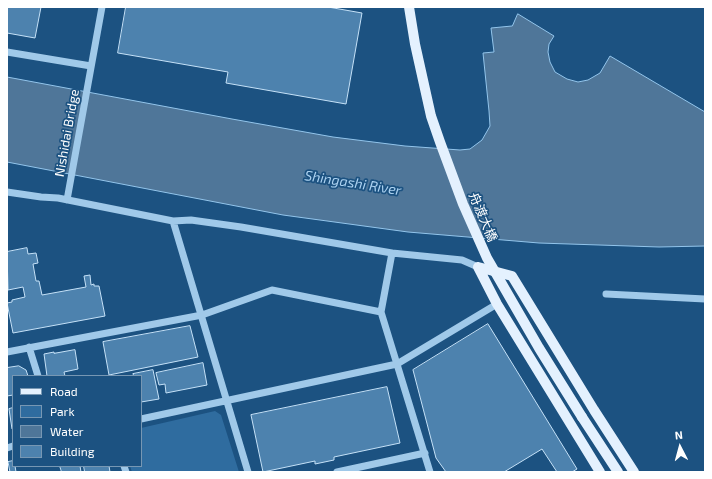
<!DOCTYPE html>
<html>
<head>
<meta charset="utf-8">
<style>
  body { margin:0 }
  #map { position:relative; width:712px; height:479px; overflow:hidden; background:#1c5281; font-family:"Exo 2",sans-serif }
  canvas { display:block }
  .frame { position:absolute; inset:0; border:8px solid #fff; pointer-events:none }
  .legend { position:absolute; left:12px; top:375px; width:130px; height:92px; box-sizing:border-box; background:#1c5281; border:1px solid #7797b3; margin:0; padding:5px 7px; list-style:none; font-size:12px; color:#fff }
  .legend li { display:flex; align-items:center; gap:8px; height:20px }
  .legend b { width:20px; border:1px solid #7797b3 }
  .north { position:absolute; left:660px; top:427px; width:40px; height:40px; -webkit-text-stroke:3px #1c5281; paint-order:stroke; rotate:354deg; font-size:11px; font-weight:700; line-height:16px; text-align:center; color:#fff }
  .north::after { content:''; display:block; margin:auto; width:14px; height:18px; background:#fff; clip-path:polygon(50% 0,100% 100%,50% 72%,0 100%) }
</style>
</head>
<body>
<div id="map">
<canvas width="712" height="479"></canvas>
<div class="frame"></div>
<ul class="legend">
<li><b style="height:5px;background:#e4f1fe"></b>Road</li>
<li><b style="height:11px;background:#2f6c9f"></b>Park</li>
<li><b style="height:11px;background:#4f7699"></b>Water</li>
<li><b style="height:11px;background:#4d82ae"></b>Building</li>
</ul>
<div class="north">N</div>
</div>
<script>
const ctx = document.querySelector('canvas').getContext('2d');
ctx.lineJoin = 'round';
function paint(path, color) { ctx.fillStyle = color; ctx.fill(path, 'evenodd'); }
function trace(path, color, width, dash) { ctx.strokeStyle = color; ctx.lineWidth = width; ctx.lineCap = dash ? 'butt' : 'round'; ctx.setLineDash(dash || []); ctx.stroke(path); }
function label(font, color, halo, rows, align = 'center') {
  ctx.font = font + ' "Exo 2","Noto Sans JP",sans-serif'; ctx.lineWidth = 3.5; ctx.setLineDash([]); ctx.textBaseline = 'middle'; ctx.strokeStyle = halo; ctx.fillStyle = color; for (const [text, x, y, turn = 0] of rows) {
    ctx.save(); ctx.translate(x, y); ctx.rotate((+turn || 0) * Math.PI / 180); ctx.textAlign = isNaN(turn) ? turn : align; if (halo) ctx.strokeText(text, 0, 0); ctx.fillText(text, 0, 0); ctx.restore();
  }
}
paint(new Path2D(`
  M215,411l6,4 18,57h-107l-2,-6h11v-38z`), '#2f6c9f');
const water = new Path2D(`
  M518,14l36,22 -5,8 -1,8 2,10 5,10 12,7 11,3 10,-2 12,-7 10,-17 95,56v134l-46,1 -120,-4 -131,-11 -125,-17 -276,-53v-85l225,42 101,18 72,9 55,4 10,-1 12,-9 8,-14 -1,-15 -6,-58 11,-1 -3,-24 21,-2z`);
paint(water, '#4f7699');
trace(water, '#93c5eb', 1);
const building = new Path2D(`
  M7,7h34l-6,31 -28,-5z
  M126,7h202l34,6 -16,91 -120,-21 2,-11 -110,-19z
  M27,248l1,6 8,-1 2,10 -5,1 3,17h3l3,14 44,-8 -2,-11 6,-1 1,10 3,-1v2h5l6,30 -92,17 -6,-30 5,-1v-2l13,-3 -2,-10 -15,3 -1,-38z
  M488,324l89,145 -5,3h-15l-15,-23 -38,23h-58l-10,-14 -23,-88z
  M190,326l8,31 -89,18 -6,-33z
  M75,350l3,19 -14,3 1,4h-18l-3,-22 10,-2v1z
  M203,363l4,22 -41,8 -1,-9 -6,1 -3,-12z
  M19,366l7,4 2,6h-15v19l-6,1v-28z
  M153,370l6,29 -18,3v-26h-7l-1,-2z
  M387,387l13,56 -66,14v3l-19,4v-3l-52,11 -12,-57z
  M13,408v22l-1,-1 -3,-20z
  M13,461v5h2l1,6h-6l-2,-10z
  M60,466h20l1,6h-19z
  M84,466h25l1,6h-25z`);
paint(building, '#4d82ae');
trace(building, '#c5e1f7', 1);
trace(new Path2D(`
  M7,52l84,14
  M7,192l34,5 17,1 115,23 18,-1 50,7 151,26 70,7 16,7
  M67,200l35,-193
  M173,221l75,251
  M392,253l-11,59 49,160
  M606,294l99,5
  M29,347l9,29
  M7,352l195,-37 70,-25 109,22
  M141,419l256,-55 100,-60
  M7,448l6,-2
  M124,466l2,6
  M337,472l88,-19`), '#a0c9e9', 7);
trace(new Path2D(`
  M478,267l34,9 82,134 40,62
  M478,267l19,37 103,168
  M582,417l36,55`), '#e4f1fe', 10);
trace(new Path2D(`
  M409,7l6,37 16,72 9,26 23,62 24,54 52,90 43,69`), '#e4f1fe', 10);
label('13px', '#fff', '#1c5281', [
  ["Nishidai Bridge",67,133,-80],
  ["舟渡大橋",483,217,67]
]);
label('italic 14px', '#acd2f1', '#1c5281', [
  ["Shingashi River",353,183,9]
]);
</script>
</body>
</html>
